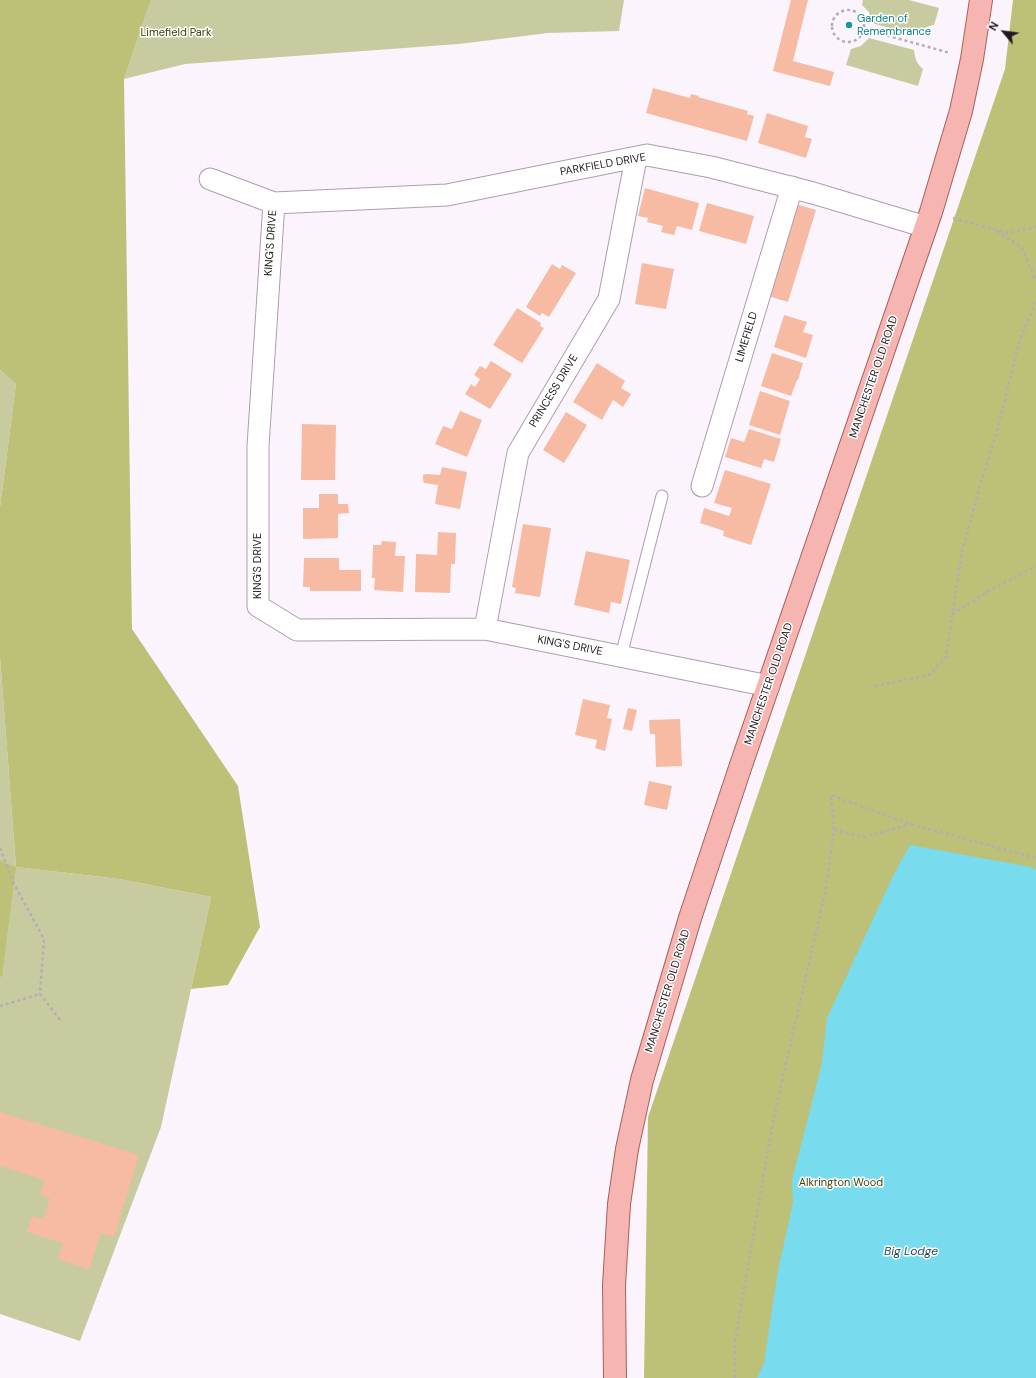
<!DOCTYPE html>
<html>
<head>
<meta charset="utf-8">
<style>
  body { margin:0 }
  #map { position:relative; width:1036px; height:1378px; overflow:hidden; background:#fcf4fd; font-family:"DM Sans",sans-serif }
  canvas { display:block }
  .north { position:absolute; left:984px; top:12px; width:40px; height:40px; -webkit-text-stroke:3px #fff; paint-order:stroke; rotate:299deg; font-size:11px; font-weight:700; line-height:16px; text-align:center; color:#201920 }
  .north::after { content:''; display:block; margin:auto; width:14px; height:18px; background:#201920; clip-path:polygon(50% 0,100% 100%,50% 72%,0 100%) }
</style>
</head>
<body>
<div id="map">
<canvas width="1036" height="1378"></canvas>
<div class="north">N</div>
</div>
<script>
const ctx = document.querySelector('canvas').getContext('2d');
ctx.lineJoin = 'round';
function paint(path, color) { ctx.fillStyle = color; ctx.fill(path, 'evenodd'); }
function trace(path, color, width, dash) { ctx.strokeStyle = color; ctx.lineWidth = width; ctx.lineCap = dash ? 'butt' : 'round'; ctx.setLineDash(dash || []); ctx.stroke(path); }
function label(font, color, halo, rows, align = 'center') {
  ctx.font = font + ' "DM Sans",sans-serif'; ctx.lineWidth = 3; ctx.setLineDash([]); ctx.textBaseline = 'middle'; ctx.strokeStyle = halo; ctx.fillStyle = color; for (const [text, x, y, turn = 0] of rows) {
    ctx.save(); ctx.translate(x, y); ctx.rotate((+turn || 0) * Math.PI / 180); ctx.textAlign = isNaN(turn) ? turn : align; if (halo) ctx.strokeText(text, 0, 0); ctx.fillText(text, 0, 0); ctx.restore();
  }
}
paint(new Path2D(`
  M151,0h473l-5,31 -71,2 -89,11 -274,20 -61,15z
  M863,0h46l30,8 -5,17c-8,1 -12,5 -18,11l-44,-13 -3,-11 -7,-7z
  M869,38l45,12c1,9 3,14 9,19l-5,17 -72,-21 5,-16 10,-3z
  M0,370l16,14 -16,123z
  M0,657l16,210 103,12 92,18 -50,230 -81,214 -80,-27z`), '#c8cb9f');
paint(new Path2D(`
  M0,0h151l-27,79 8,550 106,157 22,141 -32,58 -37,4 20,-92 -92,-18 -103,-12 -14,109 -2,1v-116l16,6 -16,-210v-150l16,-123 -16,-14z
  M1013,0h23v1378h-392l4,-261 357,-1048z`), '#bdc077');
paint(new Path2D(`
  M910,845l121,22 5,3v508h-279l7,-15 14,-93 15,-67 -1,-23 30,-117 5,-45 67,-144z`), '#79dbee');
paint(new Path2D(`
  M791,0h17l-15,61 41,11 -4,14 -57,-15z
  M653,88l37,10 1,-4 8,2 -1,1 50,14 -1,3 7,2 -7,25 -101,-28z
  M767,113l41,13 -3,11 7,2 -6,19 -48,-15z
  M645,188l54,15 -7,27 -15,-4 -3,9 -13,-3 2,-6 -16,-4 1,-4 -10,-2z
  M789,202l27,8 -28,92 -27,-8z
  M707,203l47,13 -8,28 -47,-13z
  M642,263l32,6 -8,40 -31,-5z
  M552,264l8,5 2,-4 14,8 -27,44 -7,-4 -2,3 -14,-9z
  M517,308l24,15 -1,3 4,2 -22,35 -29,-18z
  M784,315l23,7 -4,10 10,3 -7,23 -32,-11z
  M772,353l31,10 -5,17h-1l-6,16 -30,-10z
  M491,361l21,13 -22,35 -25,-15 6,-10 4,3 5,-8 -6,-4 6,-9 6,3z
  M597,363l28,18 -4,7 10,6 -8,13 -10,-7 -11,20 -29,-18z
  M760,391l30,10 -10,34 -31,-10z
  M460,411l22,9 -15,37 -32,-13 8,-18 9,3z
  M566,412l21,13 -23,38 -21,-13z
  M302,424l34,1 -1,55h-34z
  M749,429l32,10 -7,23 -10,-3 -3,9 -36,-11 6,-19 13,4z
  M442,467l25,5 -7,37 -25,-5 3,-19 -14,-2 -1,-3v-5l3,-1 14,1z
  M725,470l46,14 -20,61 -28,-9 1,-5 -24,-8 4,-15 25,8 3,-8 -18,-5z
  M319,494h19v10h10l1,9 -11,1v24l-35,1v-31h16z
  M523,524l28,4 -11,69 -25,-4 1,-5 -4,-1z
  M438,532l18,1 -1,31h-4l-1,29 -35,-1 1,-38 21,1z
  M382,541l14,1 -1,14h10l-2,36 -29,-2 1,-12h-3l1,-33h8z
  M586,551l44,9 -9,44 -10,-2 -2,11 -35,-8z
  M304,558h35v12h22v21h-51v-4h-7z
  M583,699l27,6 -3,13 5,1 -7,32 -10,-3 2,-8 -22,-5z
  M628,708l9,2 -5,21 -9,-2z
  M680,719l2,47 -26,1 -1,-33h-5l-1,-14z
  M649,781l23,5 -5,24 -23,-5z
  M0,1112l139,43 -25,82 -13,-4 -12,36 -31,-10 5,-16 -36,-11 5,-16 12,3 6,-21 -10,-3 5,-15 -45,-14z`), '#f6bba2');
const lane = new Path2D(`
  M621,656l41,-160`);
const street = new Path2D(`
  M210,179l64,24 173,-8 200,-40 64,12 102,26 113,34
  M274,203l-16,243v160l39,24 188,-1 284,57
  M702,486l90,-299
  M485,629l33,-176 91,-154 27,-141`);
const primary = new Path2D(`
  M615,1378l-1,-93 5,-81 8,-55 15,-69 48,-162 51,-153 190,-553 30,-101 11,-52 9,-59`);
trace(lane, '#af9cb0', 13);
trace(street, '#af9cb0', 23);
trace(primary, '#a85f5c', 24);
trace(new Path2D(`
  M832 26a16 16 0 1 1 32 0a16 16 0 1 1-32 0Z
  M864,29l86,24
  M953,218l55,15 28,-6
  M997,231l24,16 15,33
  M952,614l37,-23 47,-25
  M875,686l54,-11 17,-18 16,-105 20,-73 15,-48 22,-88 17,-43
  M834,830l32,7 44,-13
  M0,848l14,36 30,55 -4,55 21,27
  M0,1006l40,-12
  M735,1378v-37l39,-225 51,-223 9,-63 -3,-35 79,29 126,34`), '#b4adb5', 2.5, [3, 3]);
trace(lane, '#fff', 11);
trace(street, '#fff', 21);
trace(primary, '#f7b5b1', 22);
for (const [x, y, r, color] of [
  [849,25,4,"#0f9aa8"]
]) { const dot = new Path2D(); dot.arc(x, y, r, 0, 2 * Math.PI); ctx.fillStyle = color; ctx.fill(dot); trace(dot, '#fff', 1.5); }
label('11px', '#0d838f', '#fff', [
  ["Garden of",857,19],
  ["Remembrance",857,32]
], 'left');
label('11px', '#414207', '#fff', [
  ["Limefield Park",176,33],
  ["Alkrington Wood",841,1183]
]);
label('11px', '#201920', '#fff', [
  ["PARKFIELD DRIVE",603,165,-10],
  ["KING'S DRIVE",271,243,-86],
  ["LIMEFIELD",747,337,-73],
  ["MANCHESTER OLD ROAD",874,377,-71],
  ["PRINCESS DRIVE",554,391,-59],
  ["KING'S DRIVE",258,566,-90],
  ["KING'S DRIVE",570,646,11],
  ["MANCHESTER OLD ROAD",769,684,-71],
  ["MANCHESTER OLD ROAD",668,991,-73]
]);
label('italic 12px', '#214d56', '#fff', [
  ["Big Lodge",911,1252]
]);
</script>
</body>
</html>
